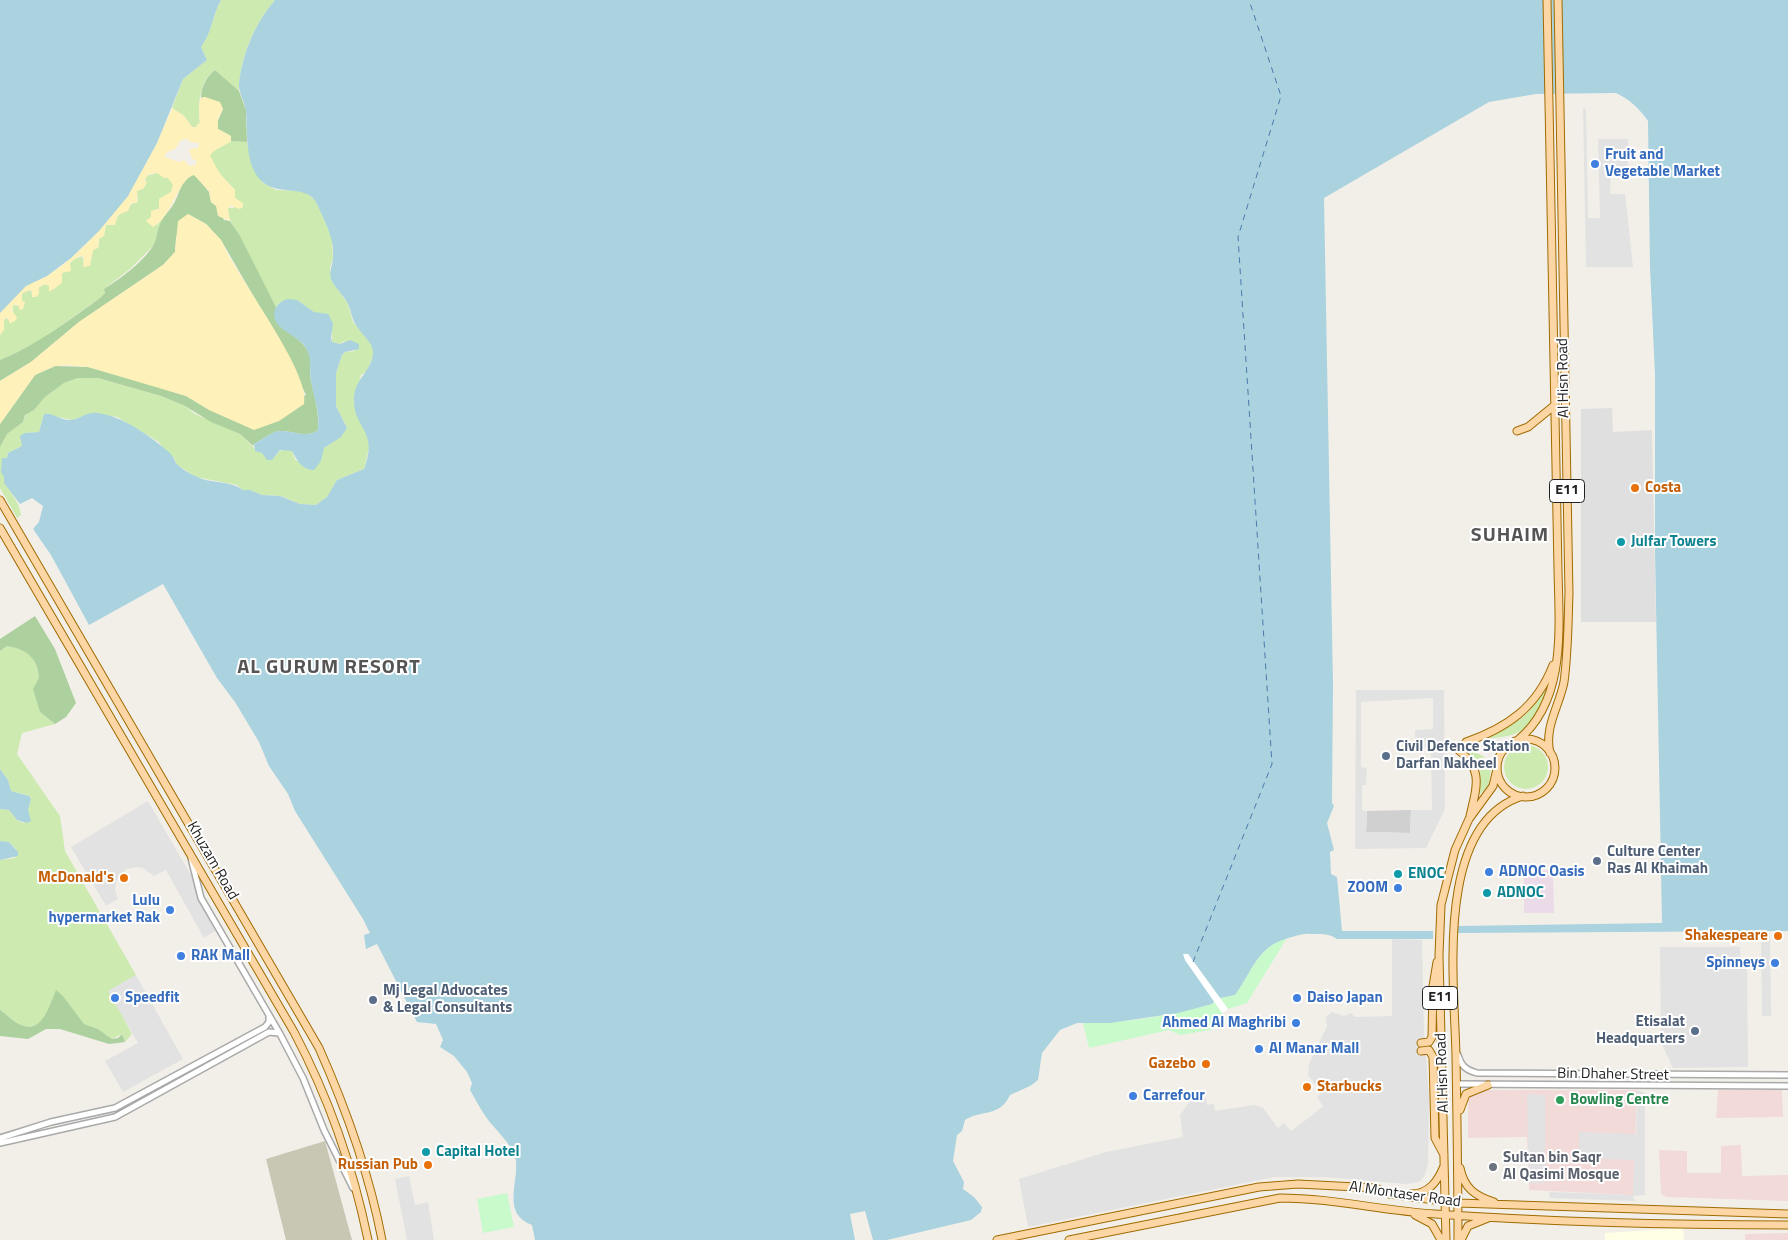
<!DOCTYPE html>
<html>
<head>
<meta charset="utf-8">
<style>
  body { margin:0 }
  canvas { display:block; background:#f2efe9 }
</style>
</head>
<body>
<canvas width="1788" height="1240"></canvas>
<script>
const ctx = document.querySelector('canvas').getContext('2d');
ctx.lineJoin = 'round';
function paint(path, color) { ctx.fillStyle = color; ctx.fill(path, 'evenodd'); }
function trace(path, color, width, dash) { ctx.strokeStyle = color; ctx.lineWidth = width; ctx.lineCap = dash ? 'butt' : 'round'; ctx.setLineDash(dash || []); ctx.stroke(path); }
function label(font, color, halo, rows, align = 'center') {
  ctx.font = font + ' "Titillium Web",sans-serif'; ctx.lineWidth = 4; ctx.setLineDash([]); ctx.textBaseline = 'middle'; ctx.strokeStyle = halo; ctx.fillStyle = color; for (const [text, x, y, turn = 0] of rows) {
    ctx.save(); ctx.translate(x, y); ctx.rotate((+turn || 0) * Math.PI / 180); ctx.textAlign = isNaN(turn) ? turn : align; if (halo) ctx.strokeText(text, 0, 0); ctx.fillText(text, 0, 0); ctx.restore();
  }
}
paint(new Path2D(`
  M1612,408l1,24 39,-2 4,192h-75v-213z`), '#e0dfdf');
paint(new Path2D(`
  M1468,1090h169l-4,105 -104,-5 -2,-53 -59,1z
  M1718,1090h64l1,27 -67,1z
  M1741,1145l1,31 46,-1v26l-121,-4 -6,-3 -2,-44 28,1v22h34v-27z
  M1788,1233v7h-43v-6z`), '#f2dad9');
paint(new Path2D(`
  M1524,870h29l1,43h-30z`), '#ebdbe8');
paint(new Path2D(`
  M1683,1228l1,12h-79v-7z`), '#ffffe5');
paint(new Path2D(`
  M1411,810l-1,23 -44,-1 1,-21z`), '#d0d0d0');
paint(new Path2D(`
  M325,1141l27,99h-66l-20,-81z`), '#c7c7b4');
paint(new Path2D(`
  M221,0h54c-21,24 -36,60 -36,91l-24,-21c-15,10 -18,35 -15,52l-4,5h-4l-8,-11 -12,-8 11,-29 24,-19 -6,-13c11,-14 11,-31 20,-47z
  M231,141l16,1 8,29 7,11 14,8 28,1 12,10 16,37 1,20 -3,10 2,13 16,23 5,18 20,24 1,8 -7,17 -6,4 -7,27 16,42 -6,25 -27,11 -10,17 -11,8 -16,-1 -19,-8 -19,-1 -12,-5h-7l-6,-5 -41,-8 -19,-12 -3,-7 -11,-9 -4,-7 -42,-25 -25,-4 -20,7 -28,-6 -5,18 -14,1 -4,3 1,10 -14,7c-1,7 -4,18 -3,25 3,15 14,21 16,37l-4,3 -17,-30v-41l7,-13 16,-12 4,-10 7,-2 11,-13 19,-14 14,-5h20l63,18 24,10 10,8 45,20 18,18 18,4 2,-4 7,-3 7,2 4,10c18,-8 40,-16 51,-33l-11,-22v-33l6,-18 3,-3 10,-1 -11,-10 -4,3 -8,-2v-8l-18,-22 -17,-12 -17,2 -4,5 -49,-93 1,-6h6l1,-18 -15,-16 -11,-18 3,-4z
  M157,173l13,6 3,6 -2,7 -12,9v8l-5,1 -3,4 6,11 9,-11 -13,32 -23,23 -26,20 1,4 -5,5 -65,46 -35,16v-26l4,-4 -1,-8 3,-4 3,2 4,-7v-8l6,1 6,-4h-3v-9l8,-3 2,3 7,-1v-5l7,-3 8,5 8,-9v-7l11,-13 9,-4 2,6h6l3,-12 6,-4v-7l5,-5 2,-9 6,-1c7,-10 15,-19 26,-23l-1,-10 7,-3 2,-12z
  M7,646c39,6 32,35 33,66l15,12 -33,9 -5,21 43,62 5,35 71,124 -27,16 23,43 -7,8 -3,-8 -10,5 -14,-10 -14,-4 -21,-29 -7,-5c-7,16 -14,45 -37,33 -7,-3 -12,-10 -19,-14v-150l15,-2 1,-9 -7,-7 -9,-1v-32l9,1 8,10 7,3 5,-8 -1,-5 3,-11 -2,-3 -18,-5 -3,-11 -8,-11v-118z
  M1547,686c-11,37 -19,51 -59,52l34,-20 9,-9z
  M1504 767a22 22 0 1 1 44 0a22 22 0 1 1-44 0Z
  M1472,751l11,5 8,12 -2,17 -11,11c3,-16 6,-32 -9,-43z`), '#cdebb0');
paint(new Path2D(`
  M215,70l24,21 7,19 1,32 -16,-1v-5l-13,-7 -1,-6 6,-14 -18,-12 -4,1c0,-11 6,-22 14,-28z
  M194,174l15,18 2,10 5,3 8,15 6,1 10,15 36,71c-5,25 26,26 33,47 3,8 0,18 2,27 4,18 8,29 7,49 -10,9 -26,0 -39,1 -8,1 -17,9 -25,13l-1,2 -13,-12 -29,-12 -26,-16 -24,-10 -63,-18h-20l-14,5 -19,14 -11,13 -9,5 -2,7 -16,12 -7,13v-23l35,-49 20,-9 33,1 46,12 52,17 48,25 72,-26 -30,-60 -55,-95 -15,-16 -18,-10 -12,23 -1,15 -12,13 -84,57 -48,40 -31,19v-21c37,-15 68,-39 100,-62l5,-5 -1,-4c16,-10 38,-26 49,-43 4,-7 4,-15 7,-22 4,-8 9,-13 13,-19 7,-10 7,-26 21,-31z
  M35,616l20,33 21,54 -10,14 -11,7 -15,-12 -7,-23 6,-11c-1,-20 -13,-29 -32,-32l-7,5v-12z
  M56,990l7,6 21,28 14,5 14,10 6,-1 4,-4 3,8 -16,2 -49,-15h-14l-18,10 -28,-3v-26c7,4 12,11 19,14 23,12 30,-18 37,-34z`), '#add19e');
paint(new Path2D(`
  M205,97l15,5 3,7 -5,10v10l13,7v5c-7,6 -17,7 -21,15l10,18 15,16v8l8,5v4l-3,2 -9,-3 -3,2 2,13 -12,-5 -2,-10 -5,-4 -2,-11 -15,-16c-16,4 -22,42 -41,52l-7,-6 5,-4v-6l8,-2v-10l12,-7 2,-7 -5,-7h-4l-7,-5 -8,1 -5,6 3,2 -3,6 -7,3v12h-6l-3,8 -10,4 -3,10h-9l-2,11 -5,3 -1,9 -5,2 -3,16 -7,1 1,-10 -4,-1 -10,6 1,9 -9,2v10l-13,9v-6l-4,-2 -6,3v7l-3,3h-4v-6l-2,-1 -8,3v8l3,1 -2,7 -3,1 -2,-5h-5l-1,6 5,6 -1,3 -6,4 -2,-6 -4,1v11l-4,5v-22c8,-9 16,-21 26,-27 6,-4 14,-6 21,-10 8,-5 17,-12 24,-18 49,-43 77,-91 101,-150l12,8 8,11h4l4,-5c-1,-9 -2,-16 1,-24zM187,139l4,3 8,1 -1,5 -9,1 3,10 5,2 -2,4 -6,1 -5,-6 -5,2 -14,-5 2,-5c15,-6 6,-2 14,-12z
  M188,214l18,10 15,16c14,35 91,133 83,164l-25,17 -25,9 -45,-20 -23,-14 -98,-29 -23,-2 -10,1 -20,9 -35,49v-43l31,-19 48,-40 84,-57 12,-13 3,-31z`), '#fff1ba');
paint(new Path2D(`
  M1287,938l-40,65 -19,6 -8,-11 15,-3c16,-21 23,-49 52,-57z
  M1215,1000l8,12 -12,18 -31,5 -11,-5 -80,18 -6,-25c44,1 87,-8 129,-19z
  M507,1193l7,34 -31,6 -6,-34z`), '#c8facc');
paint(new Path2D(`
  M1583,108l3,1 2,109h12l-2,-79h30v30l-17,2 -1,23h15l8,73h-47z
  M1356,690h88l1,119 -19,39 -71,1zM1433,698v31l-18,1v18h16l1,62h-21l-1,23 -44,-1 1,-21 -5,-1v-25h4l1,-17 -6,-1v-65z
  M148,801l73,126 -17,11 -38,-68 -12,6 -11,-8 -7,-1 -10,2 -10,13 -1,8 3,9 -12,7 -35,-59z
  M1761,933h9l1,83h-9z
  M1392,939l30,1 2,91 5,66 -1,67 -4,13 -5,5 -13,2 -82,-7h-50l-246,50 -9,-48 87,-27 77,-15 -3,-22 10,-14 16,-3 1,7 7,-1 1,7 39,-6 9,3 15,20 6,-5 7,8 20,-15 12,-10 -6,-9 4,-4 -13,-18 1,-11 18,-38 -1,-9 6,-5 12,4 7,-3 4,4 37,-1z
  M1660,947h80l1,16 6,2 1,102 -75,1 -12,-26z
  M136,975l47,84 -60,33 -18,-31 33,-18 -30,-52z
  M1637,1090l8,3v102l-12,1 2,5 -85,-3 -1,-6 84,3 1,-35 -55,-2v-26l57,2z
  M1527,1094l18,1v88h-16z
  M409,1176l6,29 13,-3 6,38h-27l-12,-61z`), '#e2e2e2');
paint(new Path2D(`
  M0,0h221c-9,16 -9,33 -20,47l6,13 -24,19 -26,64 -29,53 -29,35 -28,27 -24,18 -21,10 -26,27z
  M275,0h1513v931l-330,2v-7l204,-3 -7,-371v-177l-5,-108 -2,-146c-8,-12 -19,-22 -32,-28l-80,1 -47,8 -165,96 9,487 -1,118 2,3 -7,17 7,27 -4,2 1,22 6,3 5,54h91v8h-96c-9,-6 -15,-5 -26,-5 -6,-1 -12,1 -19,3 -35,8 -38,32 -57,58l-15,3 -32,-44 -3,6 30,40 -3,4 -34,9 -68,10h-33l-17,7 -18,23 -4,27 -8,6 -20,9c-11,23 -28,14 -45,25l-3,11 -5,4 -4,26 11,21 -1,7 11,8 8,10 -1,5 -10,8 -84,20h-14l-8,-29 -15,3 5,26h-320l-3,-15c-30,-11 -14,-40 -16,-64 -2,-16 -21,-31 -30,-44 -6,-9 -11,-18 -16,-27l2,-7 -5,-11 -13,-16 -14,-9 3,-7 -7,-16 -19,-2 -40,-78 -11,5 -2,-14 6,-2 -7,-14 -68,-108 -7,-17 -19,-28 -10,-24 -24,-40 -18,-24 -54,-94 -74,41 -38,-70 -18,-26 6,-7 4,-16 -11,-8 -12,6 -16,-21v-6l-3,-5 1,-14h5l1,-5 14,-7 -2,-10 5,-3 14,-1 5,-18c8,-2 16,6 25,6 10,0 18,-9 29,-7 27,4 53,24 72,40 3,3 4,7 6,10 4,5 14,11 19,13 15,8 35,4 48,14h7l12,5 18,1 20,8 16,1 11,-8 10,-17 27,-11c15,-38 -10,-40 -10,-68 -1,-22 18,-29 19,-48 1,-9 -10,-17 -15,-25 -6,-7 -6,-15 -10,-24 -4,-8 -11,-14 -15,-21 -6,-9 0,-17 0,-26 2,-18 -9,-37 -16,-53 -9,-20 -36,-8 -53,-21 -20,-15 -16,-50 -18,-71 -1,-11 -8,-19 -7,-30 4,-30 16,-59 36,-82z
  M288,299l9,1 17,12 14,2 5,9 -2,15 1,4 8,2 10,-4 9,4v5l-14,3 -3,3 -6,18v33l11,22 -6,9 -17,11 -3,13 -7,9c-12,0 -17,-10 -22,-19l-12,-1 -8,10h-5l-5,-7 -7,-2 -1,-7c8,-4 17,-12 25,-13 13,-1 29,8 39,-1 2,-19 -4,-32 -7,-49 -2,-13 2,-26 -8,-37 -8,-9 -25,-14 -28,-25 -3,-10 4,-18 13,-20z
  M0,769l8,11 3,11 18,5 2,3 -3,11 3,11 -4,2 -10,-3 -8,-10 -9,-1z
  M0,841l9,1 9,10v4l-18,4z`), '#aad3df');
paint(new Path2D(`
  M1183,954h5l40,55 -6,4 -37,-53z`), '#fff');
trace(new Path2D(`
  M1193,962l79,-198 -34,-527 43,-141 -32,-96`), '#4a7aab', 1, [6, 5]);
const minor = new Path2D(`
  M191,858l10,40 79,136 23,44 21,52 29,58
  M1458,1055c3,11 8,15 19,18l311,2
  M1456,1084l332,2
  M0,1138l51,-16 64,-14 150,-81 4,-5v-5
  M0,1143l115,-26 154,-85 10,1`);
const major = new Path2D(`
  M1517,431l11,-4 27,-22
  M0,500l319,548c28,63 50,124 63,192
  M0,528l294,504c35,66 59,135 74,208
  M1497 768a29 29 0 1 1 58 0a29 29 0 1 1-58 0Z
  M1518,740c49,-40 41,-114 40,-170l-11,-570
  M1466,742c41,-14 71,-35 87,-77
  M1456,748c28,21 21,37 14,68
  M1550,753c-6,-26 9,-46 14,-71 4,-29 4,-60 5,-89l-11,-593
  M1421,1043l8,-1 3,-5 1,-51 4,-24
  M1421,1051l8,-1 4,7 2,81 9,17
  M1460,1110l6,-16 22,-9
  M1460,1168c4,20 15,28 34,34
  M1411,1194c18,0 27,-13 33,-28
  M1415,1215l17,9 9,16
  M997,1240l262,-53 39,-3 78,4 13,6 69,9 330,11
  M1069,1240l211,-42c53,0 103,13 155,16 117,8 236,11 353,11
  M1446,1240l-7,-285 2,-50 14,-55 14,-31 24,-33 4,-17
  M1458,1240c0,-61 -1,-122 -2,-183 -1,-71 -23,-234 67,-261
  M1461,1240l7,-14 20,-8`);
trace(minor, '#a9a9a9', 8);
trace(major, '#a06b00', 9);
trace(minor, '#fff', 5);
trace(major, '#fcd6a4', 7);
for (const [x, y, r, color] of [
  [1595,164,5,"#3f7fe0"],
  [1635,488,5,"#e8710a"],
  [1621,542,5,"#0f9aa8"],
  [1386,756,5,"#5c6f8a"],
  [1597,861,5,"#5c6f8a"],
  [1489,872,5,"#3f7fe0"],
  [1398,874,5,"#0f9aa8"],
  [124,878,5,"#e8710a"],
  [1398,888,5,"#3f7fe0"],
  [1487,893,5,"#0f9aa8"],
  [170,910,5,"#3f7fe0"],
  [1778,936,5,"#e8710a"],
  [181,956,5,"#3f7fe0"],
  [1775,963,5,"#3f7fe0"],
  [115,998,5,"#3f7fe0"],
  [1297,998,5,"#3f7fe0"],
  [373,1000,5,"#5c6f8a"],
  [1296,1023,5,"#3f7fe0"],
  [1695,1031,5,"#5c6f8a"],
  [1259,1049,5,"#3f7fe0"],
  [1206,1064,5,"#e8710a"],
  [1307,1087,5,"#e8710a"],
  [1133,1096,5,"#3f7fe0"],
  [1560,1100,5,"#2e9e5b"],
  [426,1152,5,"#0f9aa8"],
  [428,1165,5,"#e8710a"],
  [1493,1167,5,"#6b7280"]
]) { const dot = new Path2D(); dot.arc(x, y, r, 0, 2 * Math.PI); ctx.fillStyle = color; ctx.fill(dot); trace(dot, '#fff', 2); }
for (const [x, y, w] of [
  [1567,491,35],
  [1440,998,35]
]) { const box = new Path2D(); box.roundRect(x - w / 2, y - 11.5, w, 23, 4); ctx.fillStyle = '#fff'; ctx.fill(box); trace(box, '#222', 1); }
label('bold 14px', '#222', null, [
  ["E11",1567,491],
  ["E11",1440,998]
]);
label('bold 15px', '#366cbe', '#fff', [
  ["Fruit and",1605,155],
  ["Vegetable Market",1605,172],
  ["ADNOC Oasis",1499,872],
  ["ZOOM",1388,888,"right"],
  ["Lulu",160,901,"right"],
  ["hypermarket Rak",160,918,"right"],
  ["RAK Mall",191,956],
  ["Spinneys",1765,963,"right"],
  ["Speedfit",125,998],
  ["Daiso Japan",1307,998],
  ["Ahmed Al Maghribi",1286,1023,"right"],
  ["Al Manar Mall",1269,1049],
  ["Carrefour",1143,1096]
], 'left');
label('15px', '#222', '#fff', [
  ["Al Hisn Road",1564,378,-91],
  ["Khuzam Road",212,861,60],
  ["Al Hisn Road",1443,1073,-92],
  ["Bin Dhaher Street",1613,1075,1],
  ["Al Montaser Road",1405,1195,8]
]);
label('bold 15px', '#c56008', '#fff', [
  ["Costa",1645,488,"left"],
  ["McDonald's",114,878],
  ["Shakespeare",1768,936],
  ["Gazebo",1196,1064],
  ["Starbucks",1317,1087,"left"],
  ["Russian Pub",418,1165]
], 'right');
label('bold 15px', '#0d838f', '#fff', [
  ["Julfar Towers",1631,542],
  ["ENOC",1408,874],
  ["ADNOC",1497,893],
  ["Capital Hotel",436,1152]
], 'left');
label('bold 15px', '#4e5e75', '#fff', [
  ["Civil Defence Station",1396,747],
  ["Darfan Nakheel",1396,764],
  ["Culture Center",1607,852],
  ["Ras Al Khaimah",1607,869],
  ["Mj Legal Advocates",383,991],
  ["& Legal Consultants",383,1008],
  ["Etisalat",1685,1022,"right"],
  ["Headquarters",1685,1039,"right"]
], 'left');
label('bold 15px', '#27864d', '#fff', [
  ["Bowling Centre",1570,1100]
], 'left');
label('bold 15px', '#5b616d', '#fff', [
  ["Sultan bin Saqr",1503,1158],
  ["Al Qasimi Mosque",1503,1175]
], 'left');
ctx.letterSpacing = '1px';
label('bold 20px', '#555', '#fff', [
  ["SUHAIM",1510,536],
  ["AL GURUM RESORT",329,668]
]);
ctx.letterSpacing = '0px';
</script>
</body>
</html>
